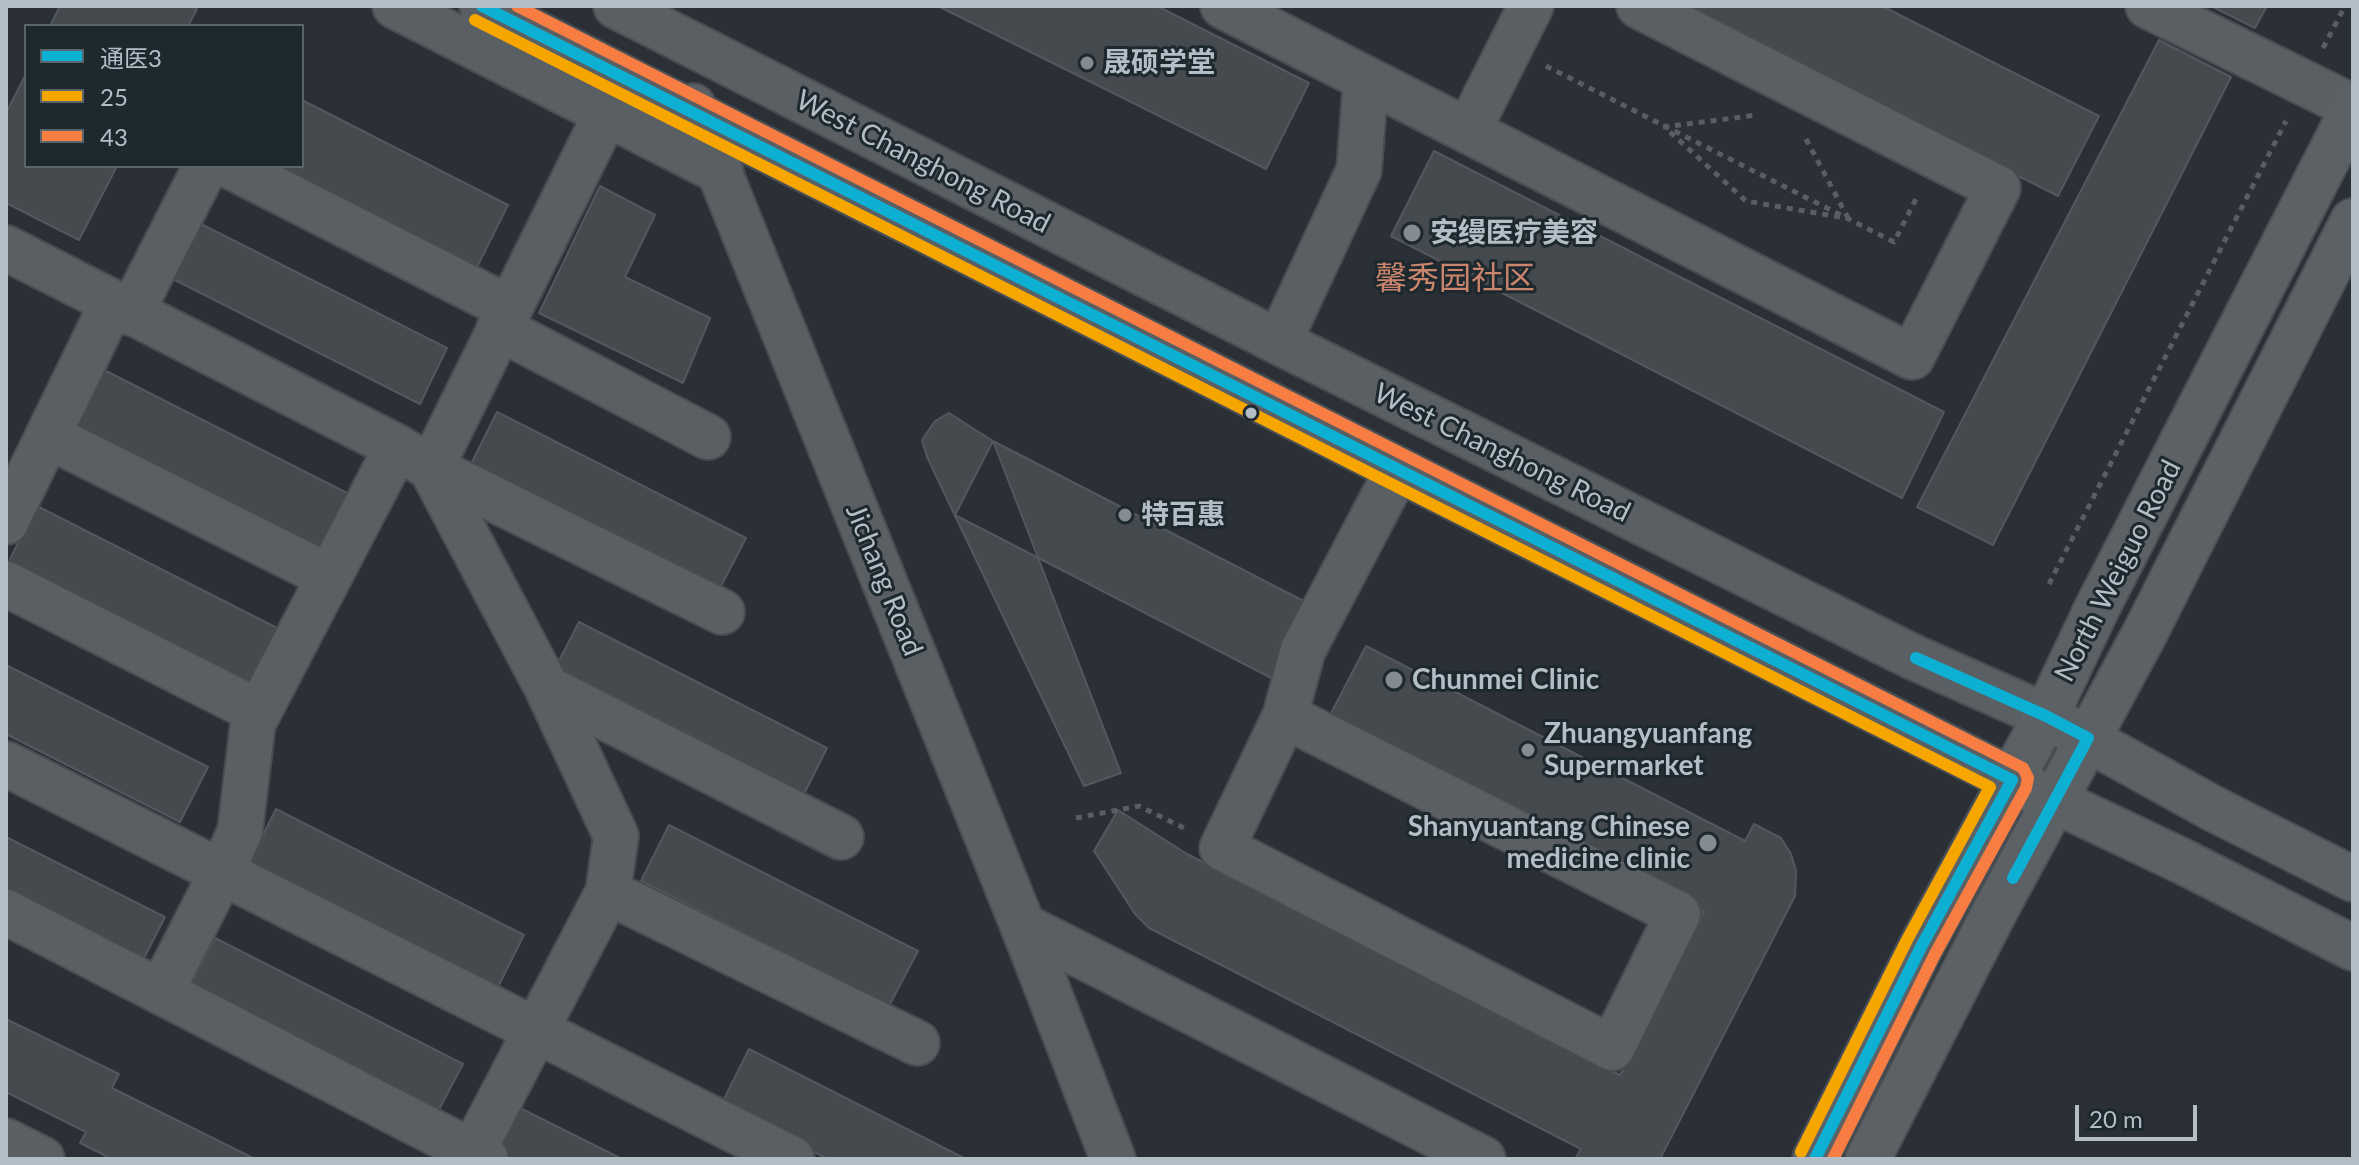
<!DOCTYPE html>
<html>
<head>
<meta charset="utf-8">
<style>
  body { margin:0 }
  #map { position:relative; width:2359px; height:1165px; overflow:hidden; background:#2a3035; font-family:Lato,"Noto Sans SC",sans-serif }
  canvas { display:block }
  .frame { position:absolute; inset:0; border:8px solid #b4bec6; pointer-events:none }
  .legend { position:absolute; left:24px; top:24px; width:280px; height:144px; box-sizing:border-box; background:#1e282f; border:2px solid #5a646b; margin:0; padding:10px 14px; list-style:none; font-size:24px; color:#b4bec6 }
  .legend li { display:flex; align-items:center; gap:16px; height:40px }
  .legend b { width:40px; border:2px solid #5a646b }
  .scale { position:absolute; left:2075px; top:1105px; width:122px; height:36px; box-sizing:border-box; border:4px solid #b4bec6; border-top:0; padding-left:10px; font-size:24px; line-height:28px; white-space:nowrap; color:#b4bec6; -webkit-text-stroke:6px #1e282f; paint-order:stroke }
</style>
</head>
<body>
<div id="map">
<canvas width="2359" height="1165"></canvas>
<div class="frame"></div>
<ul class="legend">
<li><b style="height:10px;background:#0dafd3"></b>通医3</li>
<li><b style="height:10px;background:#f7a600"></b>25</li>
<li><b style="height:10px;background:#f77d43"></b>43</li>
</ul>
<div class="scale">20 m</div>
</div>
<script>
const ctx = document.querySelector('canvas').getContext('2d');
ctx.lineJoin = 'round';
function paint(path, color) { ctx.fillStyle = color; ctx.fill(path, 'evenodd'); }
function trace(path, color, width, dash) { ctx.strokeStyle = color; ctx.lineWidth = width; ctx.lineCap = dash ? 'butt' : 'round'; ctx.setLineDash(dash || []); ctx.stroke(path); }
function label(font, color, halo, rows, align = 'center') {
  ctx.font = font + ' Lato,"Noto Sans SC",sans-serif'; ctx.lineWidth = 6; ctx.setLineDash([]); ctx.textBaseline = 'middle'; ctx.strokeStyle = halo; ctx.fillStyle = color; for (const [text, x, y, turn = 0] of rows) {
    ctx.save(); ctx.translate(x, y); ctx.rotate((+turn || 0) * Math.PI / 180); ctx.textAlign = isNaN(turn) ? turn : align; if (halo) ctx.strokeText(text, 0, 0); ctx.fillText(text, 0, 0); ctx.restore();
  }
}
const building = new Path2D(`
  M60,6h130l7,3 -9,17h-138z
  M938,6h219l152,77 -43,86z
  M1683,6h199l217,110 -41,80z
  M2211,6h56l-12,22z
  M2159,40l72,37 -238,468 -76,-38z
  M26,74v92h91l-38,74 -73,-37v-90z
  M302,100l206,105 -31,62 -199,-101h24z
  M1434,151l510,261 -42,86 -511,-262z
  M600,186l55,29 -30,62 85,41 -27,65 -144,-70z
  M199,223l248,125 -27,56 -249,-126z
  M104,370l249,126 -29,55 -248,-125z
  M497,412l249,126 -29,56 -248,-126z
  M949,413l44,28 128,332 -37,13 -157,-329 -5,-17 13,-19z
  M993,441l330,170 -38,74 -330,-170z
  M37,506l248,126 -28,56 -248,-127z
  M579,622l248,126 -28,56 -249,-126z
  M1366,646l379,195 9,-17 27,14 10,16 5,17 -1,25 -135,263h-85l6,-10 -432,-221 -14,-14 -41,-63 24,-41 69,44 433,221 84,-163 -376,-193z
  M6,665l202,102 -28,55 -174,-88z
  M276,809l248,126 -28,56 -248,-126z
  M669,825l249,126 -29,55 -248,-125z
  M6,837l159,80 -28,55 -131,-65z
  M215,938l248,126 -29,55 -248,-125z
  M6,1019l113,55 -7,14 143,71h-143l-32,-16 6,-11 -80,-40z
  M749,1049l217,110h-138l-107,-54z
  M514,1105l108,54h-135z`);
paint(building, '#444a4e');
trace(building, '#52585d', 2);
const minor = new Path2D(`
  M395,6l326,166
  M482,6l1530,774
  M616,6l663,336 634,315 133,59
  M1223,6l689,351 86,-169 -359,-182
  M2148,6l205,101
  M693,106l330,820 90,233
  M606,114l-175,354 291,144
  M1468,131l63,-125
  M230,166l279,142
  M6,248l391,199 34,21 116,220 69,148 -8,56 -139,267
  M131,313l75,-147
  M499,328l209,109
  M1279,342l80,-172 7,-91
  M48,436l280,140
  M6,522l106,-218
  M6,584l253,128
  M547,688l294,149
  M1285,716l393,198 -66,134 -390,-200 63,-132 18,-66 95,-181
  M6,764l786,395
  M608,892l309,151
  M6,912l480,247
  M1023,926l460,233
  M161,992l61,-120 18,-41 13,-108 144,-276
  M6,1141l36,18`);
const major = new Path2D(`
  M2062,725l150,83 141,71
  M2028,788l156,74 169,86
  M1815,1159l106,-212 125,-231 51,-108 256,-499
  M1868,1159l127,-248 150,-278 208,-412`);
trace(minor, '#484c50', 48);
trace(major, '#484d52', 48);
trace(new Path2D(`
  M2323,48l22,-42
  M1546,66l348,176 24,-47
  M1663,127l94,-12
  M1670,132l76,69 94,16
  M1806,139l42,79
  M2049,584l237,-463
  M1076,818l63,-12 47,23`), '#585e61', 5, [6, 6]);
trace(minor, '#5a5f63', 44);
trace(major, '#5c6165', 44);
trace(new Path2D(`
  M482,6l1530,774 -91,167 -106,212
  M1916,658l130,58 42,22 -75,140`), '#0dafd3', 12);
trace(new Path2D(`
  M475,20l1515,767 -83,153 -106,212`), '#f7a600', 12);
trace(new Path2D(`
  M517,6l1506,762 5,10 -2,10 -91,166 -102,205`), '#f77d43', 12);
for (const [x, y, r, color] of [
  [1087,63,8,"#848c93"],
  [1412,233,10,"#848c93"],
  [1251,413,7,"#b4bec6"],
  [1125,515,8,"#848c93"],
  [1394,680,10,"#848c93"],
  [1528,750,8,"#848c93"],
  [1708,843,10,"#848c93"]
]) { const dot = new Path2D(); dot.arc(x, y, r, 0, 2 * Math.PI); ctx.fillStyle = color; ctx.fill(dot); trace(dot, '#1e282f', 3); }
label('bold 28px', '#b4bec6', '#1e282f', [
  ["晟硕学堂",1103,63],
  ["安缦医疗美容",1430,233],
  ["特百惠",1141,515],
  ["Chunmei Clinic",1412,680],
  ["Zhuangyuanfang",1544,734],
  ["Supermarket",1544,766],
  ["Shanyuantang Chinese",1690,827,"right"],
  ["medicine clinic",1690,859,"right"]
], 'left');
label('28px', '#b4bec6', '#1e282f', [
  ["West Changhong Road",923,162,27],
  ["West Changhong Road",1502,453,26],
  ["North Weiguo Road",2118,571,-63],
  ["Jichang Road",884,580,68]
]);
label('32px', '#ca856c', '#1e282f', [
  ["馨秀园社区",1455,279]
]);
</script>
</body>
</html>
